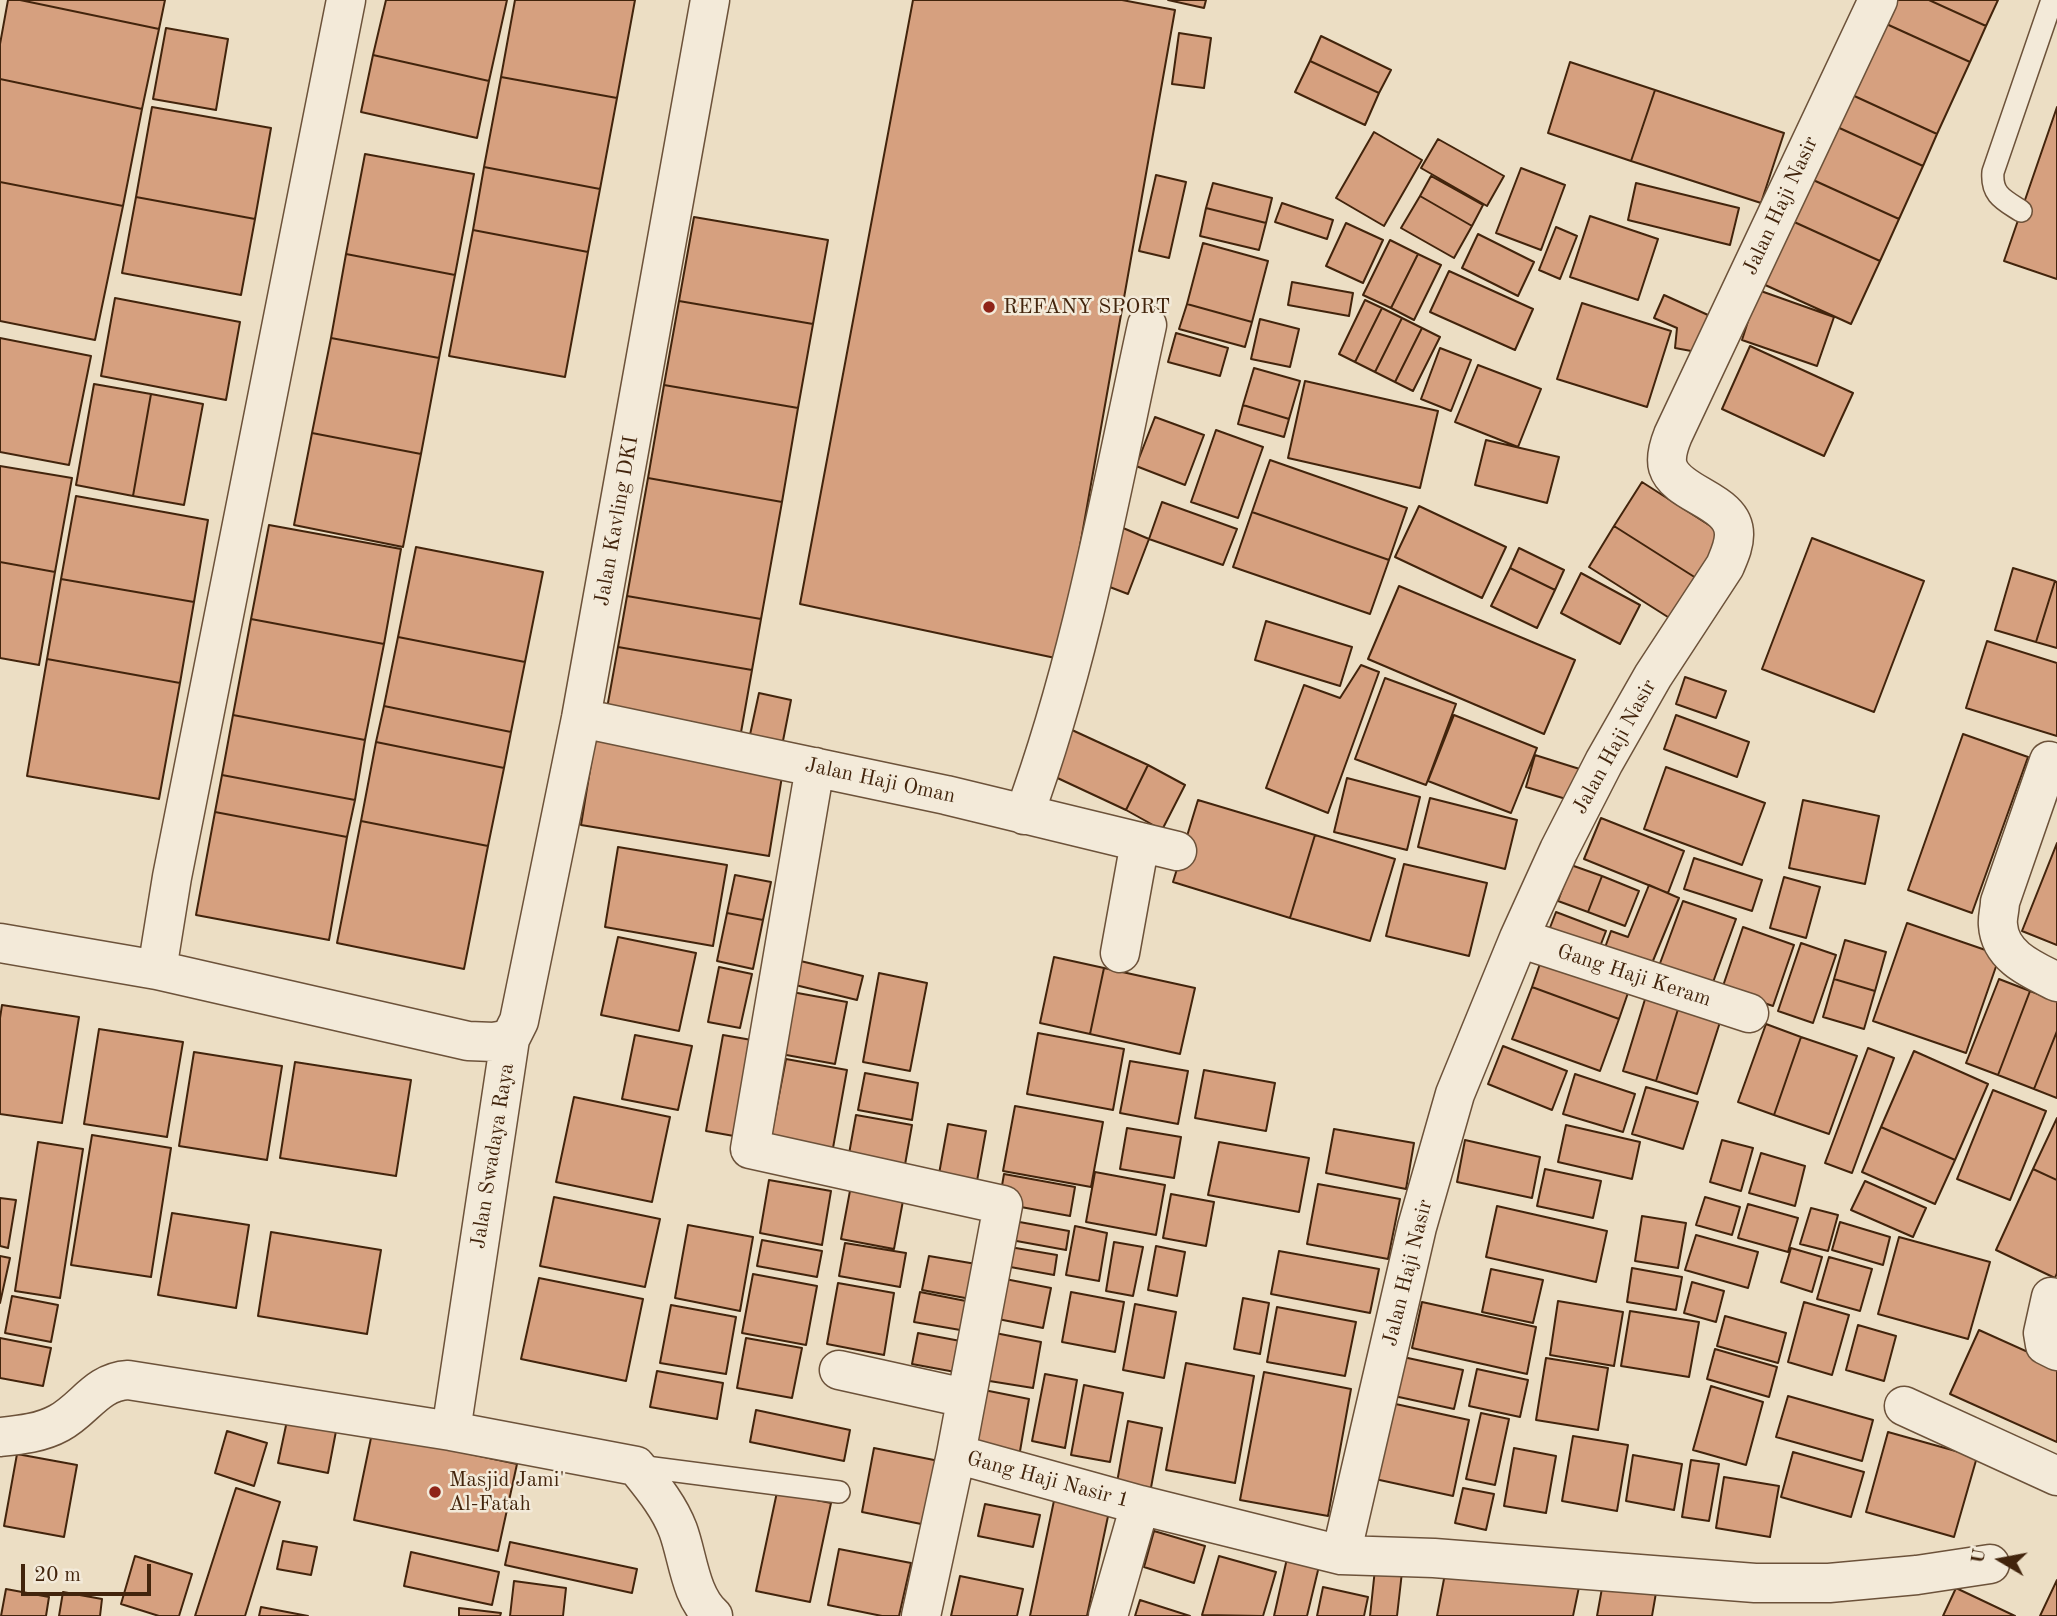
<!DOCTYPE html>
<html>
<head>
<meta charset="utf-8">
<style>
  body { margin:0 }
  #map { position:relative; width:2057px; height:1616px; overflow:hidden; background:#ecdec4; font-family:"Old Standard TT",serif }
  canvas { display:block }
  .north { position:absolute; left:1966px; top:1525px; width:70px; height:70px; -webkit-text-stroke:5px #f3ead9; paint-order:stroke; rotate:280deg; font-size:19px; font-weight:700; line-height:28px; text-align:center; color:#42240c }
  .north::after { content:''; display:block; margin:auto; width:24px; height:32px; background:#42240c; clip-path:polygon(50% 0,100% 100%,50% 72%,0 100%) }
  .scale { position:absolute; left:21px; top:1564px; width:130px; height:32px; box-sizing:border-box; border:4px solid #42240c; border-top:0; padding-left:9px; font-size:21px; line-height:24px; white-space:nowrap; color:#42240c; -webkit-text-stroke:5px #f3ead9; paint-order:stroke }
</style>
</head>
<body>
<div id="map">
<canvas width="2057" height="1616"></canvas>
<div class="north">U</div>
<div class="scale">20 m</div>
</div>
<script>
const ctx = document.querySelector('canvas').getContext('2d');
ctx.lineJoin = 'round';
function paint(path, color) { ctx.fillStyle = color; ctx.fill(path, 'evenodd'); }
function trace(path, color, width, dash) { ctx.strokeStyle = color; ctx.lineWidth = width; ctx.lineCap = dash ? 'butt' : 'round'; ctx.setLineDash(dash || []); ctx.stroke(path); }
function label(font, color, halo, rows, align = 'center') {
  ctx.font = font + ' "Old Standard TT",serif'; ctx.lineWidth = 5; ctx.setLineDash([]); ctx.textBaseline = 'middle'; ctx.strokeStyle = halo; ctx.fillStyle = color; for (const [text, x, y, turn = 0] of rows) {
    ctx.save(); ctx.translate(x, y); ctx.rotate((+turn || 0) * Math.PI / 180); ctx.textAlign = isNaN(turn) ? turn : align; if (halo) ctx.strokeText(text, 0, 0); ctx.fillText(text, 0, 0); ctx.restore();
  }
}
const building = new Path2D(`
  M8,0h12l139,29 -17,80 -142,-30v-35z
  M20,0h145l-6,29z
  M386,0h121l-18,81 -116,-26z
  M515,0h120l-18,98 -116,-21z
  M913,0h209l53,10 -115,649 -260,-55z
  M1168,0h38l-2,8z
  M1892,0h37l57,26 -16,36 -88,-40z
  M1929,0h69l-12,26z
  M1882,22l88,40 -33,72 -87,-40z
  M166,28l62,11 -12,71 -63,-11z
  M1179,33l32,5 -7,50 -32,-4z
  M1321,36l70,34 -12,23 -69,-32z
  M373,55l116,26 -12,57 -116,-26z
  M1310,61l69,32 -14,32 -70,-33z
  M1570,62l85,28 -24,71 -83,-28z
  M501,77l116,21 -17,91 -116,-22z
  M0,79l142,30 -19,97 -123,-24z
  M1655,90l129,43 -23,70 -130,-42z
  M1850,94l87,40 -14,32 -88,-40z
  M152,107l119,21 -16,91 -119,-22z
  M2057,107v172l-53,-18z
  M1835,126l88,40 -24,53 -88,-40z
  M1374,132l48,28 -38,66 -48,-28z
  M1438,139l66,37 -17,30 -66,-38z
  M365,154l109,20 -19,101 -109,-21z
  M484,167l116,22 -12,63 -115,-22z
  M1521,168l44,17 -24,65 -45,-17z
  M1156,175l30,7 -17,76 -30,-7z
  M1431,176l52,29 -11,21 -52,-30z
  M1811,179l88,40 -19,42 -88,-40z
  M0,182l123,24 -28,134 -95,-19z
  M1213,183l59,15 -6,25 -60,-15z
  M1636,183l103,25 -9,37 -102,-25z
  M1420,196l52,30 -18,32 -53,-30z
  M136,197l119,22 -14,76 -119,-22z
  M1282,203l51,17 -6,19 -52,-17z
  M1206,208l60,15 -7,27 -59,-14z
  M1590,216l68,23 -20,61 -68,-23z
  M694,217l134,23 -15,84 -134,-23z
  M1792,221l88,40 -29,63 -88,-40z
  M1346,223l37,17 -20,43 -37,-17z
  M1556,227l21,9 -17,43 -21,-9z
  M473,230l115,22 -23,125 -116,-21z
  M1478,234l56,28 -16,34 -56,-28z
  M1390,240l28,14 -27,54 -28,-13z
  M1203,243l65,18 -16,61 -65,-18z
  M346,254l109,21 -16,83 -108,-20z
  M1418,254l23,11 -27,55 -23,-12z
  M1449,271l84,38 -18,41 -85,-38z
  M1292,282l61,11 -4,23 -61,-11z
  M1758,290l76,27 -17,49 -75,-26z
  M1664,295l44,20 -6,38 -27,-5 2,-20 -23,-10z
  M115,298l125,24 -14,78 -125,-24z
  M1365,300l17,8 -27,54 -16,-8z
  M679,301l134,23 -15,84 -134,-23z
  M1582,303l89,28 -24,76 -90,-28z
  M1187,304l65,18 -7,25 -66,-18z
  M1382,308l20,10 -27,54 -20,-10z
  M1402,318l20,10 -27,54 -20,-10z
  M1260,319l39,10 -9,38 -39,-8z
  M1422,328l18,9 -27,54 -18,-9z
  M1176,333l52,15 -8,28 -52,-14z
  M0,338l91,18 -22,109 -69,-13z
  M331,338l108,20 -18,96 -109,-21z
  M1750,346l103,47 -29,63 -102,-47z
  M1440,348l31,12 -20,51 -30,-12z
  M1478,365l63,24 -23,58 -63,-25z
  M1254,368l46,13 -11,38 -46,-14z
  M1305,381l133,30 -18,77 -132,-30z
  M94,384l57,10 -18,102 -57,-11z
  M664,385l134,23 -16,94 -134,-24z
  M151,394l52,10 -19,101 -51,-9z
  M1243,405l46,14 -5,18 -46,-13z
  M1155,417l49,18 -19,50 -49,-19z
  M1216,430l47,17 -25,71 -47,-16z
  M312,433l109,21 -18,93 -109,-22z
  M1486,440l73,17 -12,46 -72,-18z
  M1270,460l137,48 -18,52 -137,-48z
  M0,466l72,12 -17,94 -55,-10z
  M648,478l134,24 -21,117 -134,-23z
  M1642,482l81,52 -27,44 -82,-52z
  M76,496l132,24 -14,82 -133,-23z
  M1162,502l75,27 -14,36 -74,-26z
  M1419,506l87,41 -24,51 -87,-41z
  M1252,512l137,48 -19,54 -137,-47z
  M269,525l132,24 -17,95 -133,-25z
  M1116,525l33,14 -21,55 -34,-13z
  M1614,526l82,52 -25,41 -82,-52z
  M1812,538l112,43 -50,131 -112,-43z
  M416,547l127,25 -18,90 -127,-25z
  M1519,548l45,22 -9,20 -45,-22z
  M0,562l55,10 -16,93 -39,-7z
  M1510,568l45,22 -18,38 -46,-22z
  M2013,568l42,13 -19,61 -41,-12z
  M1581,573l59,32 -20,39 -59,-31z
  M61,579l133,23 -14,81 -133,-24z
  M2055,581l2,1v66l-21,-6z
  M1399,586l176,74 -31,74 -176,-75z
  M627,596l134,23 -9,51 -134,-23z
  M251,619l133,25 -19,96 -132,-25z
  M1266,621l86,26 -12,39 -85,-26z
  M398,637l127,25 -14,70 -127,-26z
  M1987,641l70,22v73l-91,-28z
  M618,647l134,23 -12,68 -134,-24z
  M47,659l133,24 -21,116 -132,-23z
  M1361,665l18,7 -51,141 -62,-25 38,-103 36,13z
  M1685,677l41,14 -10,27 -40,-14z
  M1385,678l71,26 -30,81 -71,-26z
  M759,693l32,7 -10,51 -33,-7z
  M384,706l127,26 -7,36 -128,-26z
  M233,715l132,25 -10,60 -133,-25z
  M1454,715l83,33 -26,65 -83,-32z
  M1676,715l73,27 -12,35 -73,-28z
  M1072,730l76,35 -22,45 -75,-35z
  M596,733l188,31 -15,92 -188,-31z
  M1963,734l65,23 -56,156 -64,-23z
  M376,742l128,26 -16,78 -127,-25z
  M1535,755l51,16 -10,31 -50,-15z
  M1148,765l37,20 -23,45 -36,-20z
  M1666,767l99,36 -23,62 -98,-36z
  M222,775l133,25 -8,37 -132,-25z
  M1347,778l73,19 -13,53 -73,-18z
  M1430,798l87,22 -12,49 -87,-22z
  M1198,800l117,35 -25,83 -117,-36z
  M1803,800l76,16 -14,68 -76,-16z
  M215,812l132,25 -18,103 -133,-25z
  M1601,818l83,33 -16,42 -84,-34z
  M361,821l127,25 -24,123 -127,-26z
  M1315,835l80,24 -25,82 -80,-23z
  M2057,843v102l-35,-14z
  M618,847l109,18 -14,81 -108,-19z
  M1694,858l68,22 -10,31 -68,-22z
  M1404,864l83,19 -18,73 -83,-20z
  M1571,865l31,11 -14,36 -30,-11z
  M735,875l36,7 -8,38 -36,-7z
  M1602,876l37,15 -14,35 -37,-14z
  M1784,877l36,10 -14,51 -36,-10z
  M1649,885l30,13 -29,70 -47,-15 8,-22 17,6z
  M1683,901l53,18 -24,66 -53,-19z
  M1556,912l50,19 -10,26 -50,-19z
  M727,913l36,7 -10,49 -36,-8z
  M1907,923l93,32 -34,98 -93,-32z
  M1743,927l51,18 -21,61 -51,-17z
  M618,937l78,16 -17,78 -78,-16z
  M1845,940l41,12 -11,39 -41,-12z
  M1801,943l35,12 -23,68 -35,-12z
  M1054,957l50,11 -14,66 -50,-11z
  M788,958l75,18 -6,24 -74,-18z
  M1542,958l87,32 -10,29 -87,-32z
  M719,967l33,7 -12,54 -32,-6z
  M1104,968l91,20 -15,66 -90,-20z
  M879,973l48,10 -17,88 -47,-9z
  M1834,979l41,12 -11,38 -41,-12z
  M1999,979l31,12 -32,84 -32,-12z
  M1532,987l87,32 -19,52 -88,-32z
  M2030,991l27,10v30l-23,58 -36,-14z
  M792,992l55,10 -12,62 -54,-10z
  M1646,996l33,10 -23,75 -33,-10z
  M2,1005l77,12 -17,106 -62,-9v-96z
  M1679,1006l42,13 -24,75 -41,-13z
  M1766,1024l35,13 -27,78 -36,-13z
  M99,1029l84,13 -16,95 -83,-13z
  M2057,1031v67l-23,-9z
  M1038,1033l86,16 -11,61 -86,-16z
  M635,1035l57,11 -14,64 -56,-11z
  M723,1035l40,7 -18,96 -39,-7z
  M1801,1037l56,19 -28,78 -55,-19z
  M1503,1046l64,25 -15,39 -64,-26z
  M1868,1048l26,10 -42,115 -27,-10z
  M1914,1051l74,33 -33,76 -74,-33z
  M194,1052l88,14 -15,94 -88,-14z
  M786,1059l61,11 -16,89 -62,-12z
  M1130,1061l58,10 -10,53 -58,-11z
  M295,1062l116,18 -15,96 -116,-18z
  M1204,1070l71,13 -9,48 -71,-13z
  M865,1073l53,10 -6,37 -54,-10z
  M1575,1074l60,20 -12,38 -60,-18z
  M1646,1087l52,15 -15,47 -51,-15z
  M1993,1090l53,21 -36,89 -53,-21z
  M574,1097l96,20 -18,85 -96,-20z
  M1015,1106l88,16 -12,65 -88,-16z
  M856,1115l56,10 -9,51 -56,-11z
  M2057,1118v62l-24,-11z
  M948,1124l38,7 -11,61 -38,-7z
  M1566,1125l74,17 -8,37 -74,-17z
  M1881,1127l74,33 -20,44 -73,-32z
  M1127,1128l54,9 -7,41 -54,-9z
  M1334,1129l80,14 -8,46 -80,-16z
  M92,1135l79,13 -20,129 -80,-12z
  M1465,1140l75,17 -8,41 -75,-16z
  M1722,1140l31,8 -12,43 -31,-9z
  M38,1142l45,7 -23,149 -45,-7z
  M1219,1142l90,16 -10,54 -91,-17z
  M1761,1153l44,13 -10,40 -46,-13z
  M1545,1169l56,12 -8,37 -56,-12z
  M2033,1169l24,11v93l-2,5 -59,-28z
  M1095,1172l70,13 -9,50 -70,-13z
  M1004,1174l71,13 -5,29 -71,-13z
  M769,1180l62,11 -9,54 -62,-12z
  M852,1180l53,10 -11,59 -53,-10z
  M1865,1181l61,27 -13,29 -62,-27z
  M1318,1184l82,15 -12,60 -81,-15z
  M1171,1194l43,8 -8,44 -43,-8z
  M554,1197l106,22 -15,68 -105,-21z
  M1705,1197l35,10 -8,28 -36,-10z
  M0,1198l16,2 -8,48 -8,-2z
  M1748,1204l50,14 -10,34 -50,-14z
  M1497,1206l110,25 -11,51 -110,-25z
  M1811,1208l27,7 -10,36 -28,-7z
  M172,1213l77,12 -13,83 -78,-13z
  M1642,1216l44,7 -8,45 -43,-7z
  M1003,1219l66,12 -3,19 -66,-12z
  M1840,1222l50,15 -7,28 -51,-15z
  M688,1225l65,12 -13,74 -65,-13z
  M1075,1226l32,7 -8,48 -33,-6z
  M271,1232l110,18 -14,84 -109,-18z
  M1696,1235l62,17 -10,36 -63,-18z
  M1899,1237l91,25 -22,77 -90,-25z
  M762,1240l60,11 -5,26 -60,-11z
  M1114,1242l29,5 -10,49 -27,-5z
  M845,1243l61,10 -6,34 -61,-11z
  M998,1245l59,10 -3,20 -60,-11z
  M1156,1246l29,6 -8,44 -29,-6z
  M1791,1248l31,9 -10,35 -31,-10z
  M1279,1251l100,18 -9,44 -99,-19z
  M0,1256l10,2 -10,45z
  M929,1256l53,9 -6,35 -54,-10z
  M1829,1257l43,12 -12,42 -43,-12z
  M1632,1268l50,9 -6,33 -49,-8z
  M1491,1269l52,11 -10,43 -51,-11z
  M753,1274l64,12 -11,59 -64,-12z
  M995,1277l56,11 -8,40 -55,-11z
  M539,1278l104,21 -17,82 -105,-22z
  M1692,1282l32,9 -8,31 -32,-9z
  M838,1283l56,10 -10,62 -57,-11z
  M920,1292l51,10 -5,29 -52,-9z
  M1071,1292l53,10 -9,50 -53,-10z
  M12,1296l46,9 -7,37 -46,-9z
  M1243,1298l26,5 -9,51 -26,-5z
  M1558,1301l65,11 -9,54 -64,-11z
  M1422,1302l114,25 -9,47 -115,-26z
  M1804,1302l45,13 -17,60 -44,-13z
  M1135,1304l41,8 -12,66 -41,-8z
  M671,1305l65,12 -10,57 -66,-11z
  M1277,1307l79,15 -11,54 -78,-14z
  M1630,1311l69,11 -10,55 -68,-11z
  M1725,1316l61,17 -8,30 -61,-17z
  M1858,1325l38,11 -12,45 -38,-11z
  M1979,1330l78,35v77l-107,-48z
  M985,1331l56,11 -8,46 -56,-9z
  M918,1333l53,10 -5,31 -54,-10z
  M0,1338l51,10 -8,38 -43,-8z
  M746,1338l56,10 -10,50 -55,-10z
  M1715,1349l62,18 -8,30 -62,-18z
  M1394,1355l69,15 -9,39 -69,-15z
  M1546,1358l62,10 -10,62 -62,-10z
  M1186,1363l68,13 -19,107 -69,-13z
  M1477,1369l51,11 -8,37 -51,-11z
  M657,1371l66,12 -6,36 -67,-12z
  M1264,1372l87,17 -23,127 -88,-16z
  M1045,1374l32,6 -12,68 -33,-7z
  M1084,1385l39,8 -13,69 -39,-7z
  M1711,1386l52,16 -17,63 -53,-15z
  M974,1388l55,11 -10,58 -56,-10z
  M1788,1396l85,24 -11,41 -86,-24z
  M1391,1403l78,17 -16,76 -78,-17z
  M756,1410l94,20 -6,31 -94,-19z
  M1481,1413l28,6 -14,66 -29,-6z
  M288,1416l49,10 -9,47 -50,-10z
  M1128,1421l34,7 -12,65 -34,-5z
  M227,1431l40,12 -13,43 -39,-13z
  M1888,1432l89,25 -23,80 -88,-25z
  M372,1433l145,31 -19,87 -144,-31z
  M1573,1436l55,9 -11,66 -55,-10z
  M874,1448l65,13 -13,64 -64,-13z
  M1514,1448l42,8 -10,57 -42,-7z
  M1793,1452l71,20 -13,45 -70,-20z
  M17,1454l60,11 -13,72 -60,-11z
  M1633,1455l49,9 -8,46 -48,-9z
  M1691,1460l28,4 -10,57 -27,-4z
  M1724,1477l55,9 -9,51 -54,-9z
  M236,1488l44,14 -35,114h-50z
  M1463,1488l31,6 -8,36 -31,-7z
  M1056,1491l55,11 -24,114h-57z
  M777,1492l54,11 -21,99 -54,-11z
  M985,1504l55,11 -7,32 -55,-11z
  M1154,1531l51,15 -11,37 -50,-16z
  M283,1541l34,6 -6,28 -34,-6z
  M510,1542l127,27 -5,24 -127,-28z
  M839,1549l72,14 -12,53h-17l-54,-11z
  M411,1552l88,20 -7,33 -88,-19z
  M1288,1554l32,8 -13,54h-33z
  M135,1556l57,18 -13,42h-20l-38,-12z
  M1219,1556l57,16 -13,44 -61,-1z
  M1447,1563l132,24 -6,29h-136z
  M1375,1569l27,3 -5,44h-27z
  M960,1576l63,13 -6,27h-66z
  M1604,1577l53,10 -5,29h-55z
  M2057,1580v36h-17z
  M514,1581l52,7 -3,28h-53z
  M1323,1587l45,10 -4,19h-47z
  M1956,1588l59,28h-72z
  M6,1589l43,8 -3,19h-45z
  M63,1592l39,7 -2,17h-41z
  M1140,1600l50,16h-55z
  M261,1607l47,9h-49z
  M459,1608l42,5 -1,3h-41z`);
paint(building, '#d6a07f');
trace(building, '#42240c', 2);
const service = new Path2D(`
  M2021,211c-17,-11 -30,-16 -28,-39l59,-172
  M638,1466l201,26`);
const minor = new Path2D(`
  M581,718l365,77 231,56
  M2049,761l-49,141c0,7 -3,16 -2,23 2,32 35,45 59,57
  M815,767l-65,382 253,56 -47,249 -35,162
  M1024,815c58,-158 87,-325 123,-490
  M1519,938l230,75
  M0,943l157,27 311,71 26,1 16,-3
  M1120,953l20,-111
  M157,970l15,-93 174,-877
  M2051,1297l-8,36 2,12 12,6
  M839,1370l126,28
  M1904,1406l153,70
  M451,1431l59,-392 9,-18 62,-303 129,-718
  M0,1437c20,-2 41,-4 59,-14 26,-14 37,-41 69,-43l323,51 185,35c16,20 33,40 42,64 10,27 12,66 35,86
  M956,1454l184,51
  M1341,1555l76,-328 38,-133 64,-156 40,-88 45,-88 49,-86 72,-110c4,-10 9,-20 9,-31 1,-35 -57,-39 -66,-68 -3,-10 1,-22 5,-32l205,-435
  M1108,1616l32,-111 201,50 93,3 321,25h74l88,-8 73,-11`);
trace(service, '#6c523a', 24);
trace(minor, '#6c523a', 41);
trace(service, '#f3ead9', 21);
trace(minor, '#f3ead9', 38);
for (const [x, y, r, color] of [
  [989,307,7,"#8f2418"],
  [435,1492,7,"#8f2418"]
]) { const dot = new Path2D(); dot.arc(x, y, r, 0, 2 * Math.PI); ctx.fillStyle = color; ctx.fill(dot); trace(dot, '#f3ead9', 2.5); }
label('21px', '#42240c', '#f3ead9', [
  ["Jalan Haji Nasir",1781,206,-65],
  ["Jalan Kavling DKI",617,521,-80],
  ["Jalan Haji Nasir",1615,747,-61],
  ["Jalan Haji Oman",880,781,12],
  ["Gang Haji Keram",1634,976,18],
  ["Jalan Swadaya Raya",493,1156,-81],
  ["Jalan Haji Nasir",1408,1273,-76],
  ["Gang Haji Nasir 1",1048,1480,15]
]);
label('21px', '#42240c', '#f3ead9', [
  ["REFANY SPORT",1003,307],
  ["Masjid Jami'",449,1480],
  ["Al-Fatah",449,1504]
], 'left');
</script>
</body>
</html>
